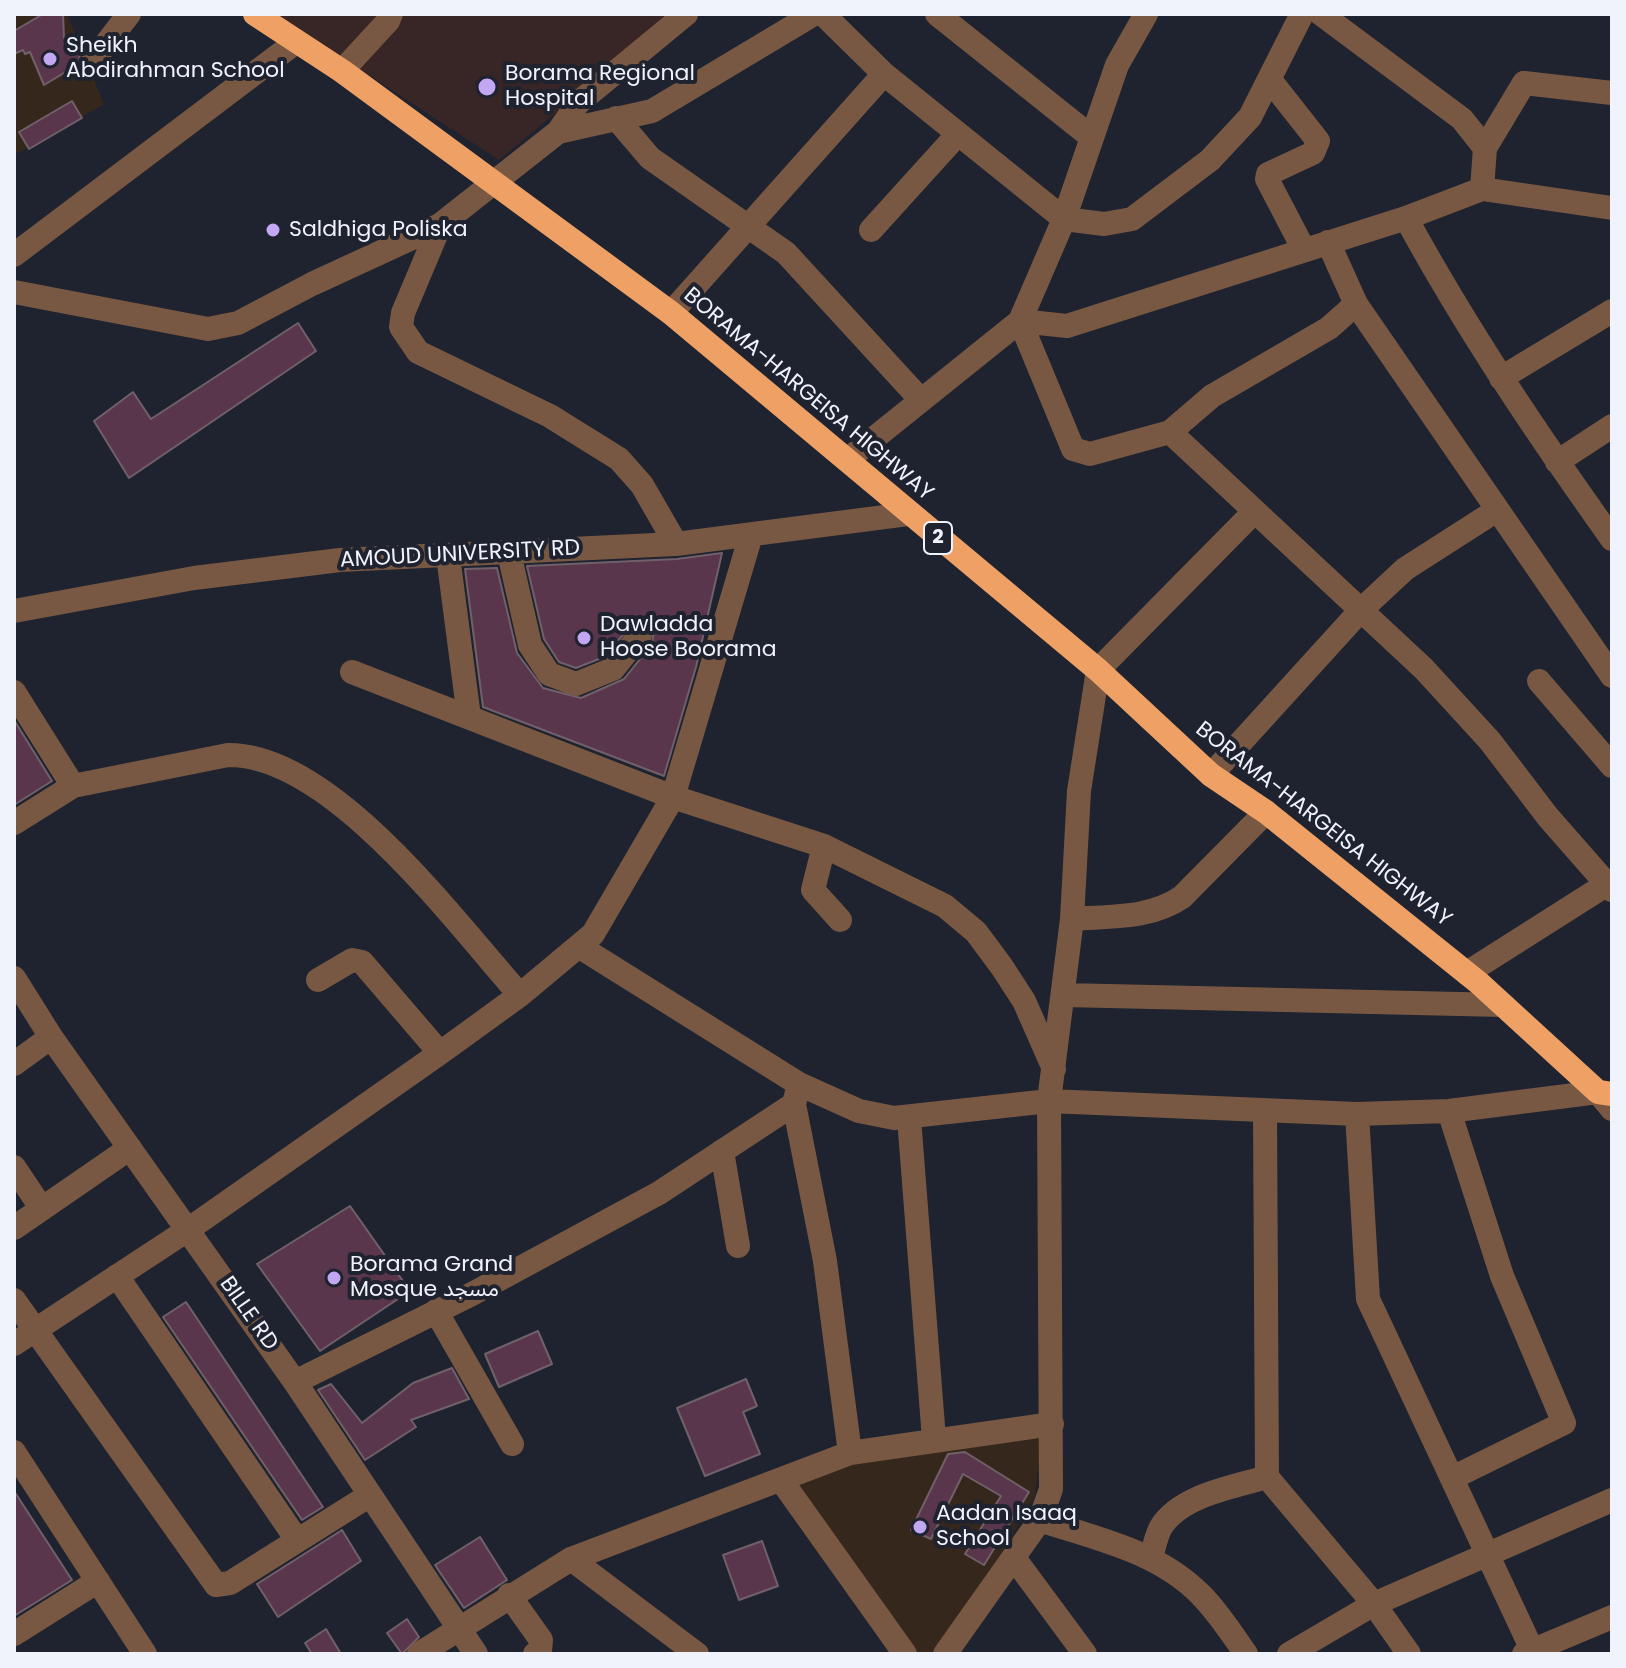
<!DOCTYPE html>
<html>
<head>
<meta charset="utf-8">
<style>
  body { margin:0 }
  #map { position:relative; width:1626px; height:1668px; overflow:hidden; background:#1e232f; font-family:Poppins,sans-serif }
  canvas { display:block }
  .frame { position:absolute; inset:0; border:16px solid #f0f3fc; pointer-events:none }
</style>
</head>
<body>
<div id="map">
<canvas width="1626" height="1668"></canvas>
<div class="frame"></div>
</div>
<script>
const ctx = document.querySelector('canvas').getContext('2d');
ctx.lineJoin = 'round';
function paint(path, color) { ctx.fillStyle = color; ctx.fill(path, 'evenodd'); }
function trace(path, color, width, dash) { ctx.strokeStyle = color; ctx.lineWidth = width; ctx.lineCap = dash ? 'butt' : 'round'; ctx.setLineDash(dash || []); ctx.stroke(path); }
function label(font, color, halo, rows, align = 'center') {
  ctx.font = font + ' Poppins,"Noto Sans Arabic",sans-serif'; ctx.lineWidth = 8; ctx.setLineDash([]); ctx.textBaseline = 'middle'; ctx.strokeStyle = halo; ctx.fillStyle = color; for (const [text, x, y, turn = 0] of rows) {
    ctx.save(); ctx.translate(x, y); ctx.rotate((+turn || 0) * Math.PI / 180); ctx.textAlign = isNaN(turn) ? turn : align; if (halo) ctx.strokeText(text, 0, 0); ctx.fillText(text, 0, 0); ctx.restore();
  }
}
paint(new Path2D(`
  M14,14h53l37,90 -90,51z
  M1042,1438l-7,57 -35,63 -70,96h-13l-125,-169 61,-24 84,-16z`), '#36271c');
paint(new Path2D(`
  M275,14h400l-176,146z`), '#382525');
const building = new Path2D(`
  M43,14h20l1,24 16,15 -1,11 -35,21 -14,-33 -5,2 -2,-4 -9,4v-23z
  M72,101l10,17 -53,31 -10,-17z
  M298,323l18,28 -187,127 -35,-57 39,-29 18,27z
  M722,553l-26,114 -32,109 -181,-69 -18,-138 32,-1 20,85 26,35 38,10 43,-19 28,-35 2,-15 -11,-9 -8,1 -31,36 -28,11 -17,-6 -15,-23 -17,-73 150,-7z
  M14,720l38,61 -38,24z
  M350,1206l60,85 -90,60 -63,-87z
  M186,1302l137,205 -21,13 -139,-203z
  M538,1331l14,33 -53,23 -14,-33z
  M452,1368l17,31 -58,21 5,7 -51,33 -47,-70 13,-6 31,39 51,-40z
  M746,1379l11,27 -14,6 17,42 -55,22 -28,-68z
  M965,1452l64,40 -45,73 -19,-11 36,-58 -38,-22 -32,65 -20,-9 37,-76z
  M14,1491l58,89 -58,36z
  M342,1530l19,31 -83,56 -21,-33z
  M480,1537l27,43 -43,28 -29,-43z
  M762,1541l16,45 -39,14 -16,-45z
  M407,1619l12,18 -17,17 -15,-21z
  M326,1629l15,25h-29l-7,-11z`);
paint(building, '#5a364c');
trace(building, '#706069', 2);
trace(new Path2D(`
  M823,14l61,60 180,145 40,5 28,-5 78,-59 40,-43 52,-103
  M937,14l153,122
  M1321,14l141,105 23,29 -3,41
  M93,61l36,-47
  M342,71l46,-50 3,-7
  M1270,80l48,61 -5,12 -45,21 -1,5 36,69
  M616,118l34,40 136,95 135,147
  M558,132l20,-29 108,-89
  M1485,148l39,-65 88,10
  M1406,218c61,112 132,217 206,321
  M871,230l87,-96
  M1328,242l28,62 256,372
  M14,255l282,-213
  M14,292l194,37 30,-6 74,-39 128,-59
  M671,313l213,-239
  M1020,321l53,128 17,5 80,-22 254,237 66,72 58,76 64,73
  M1020,321l47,5 339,-108 76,-29 130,19
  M1501,378l111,-67
  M1170,432l42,-36 117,-68 27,-24
  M847,460l173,-139 44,-102 53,-154 29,-51
  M1557,462l55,-36
  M676,544l-34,-59 -23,-26 -69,-43 -132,-64 -17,-25 2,-14 37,-88 118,-93 94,-21 162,-97
  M509,553l21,92 19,29 27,10 37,-15 27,-34
  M448,556l21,161
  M14,611l180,-33 146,-18 336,-16 232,-30
  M352,672l321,125 151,49 121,60 31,26 26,35 22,34 30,68
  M1539,681l73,85
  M14,692l59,94
  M1211,775l150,-165 44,-41 92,-59
  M14,823l59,-37 155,-31c104,-1 227,167 292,240
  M824,846l-11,44 27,30
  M1072,919c38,-3 78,0 110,-22l84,-85
  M580,947l219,137 60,27 35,7 155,-17 308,13 92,-3 149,-19 14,17
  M1467,973l145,-92
  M14,978l37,59 244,345 181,272
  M318,980l34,-20 10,2 78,91
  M1064,995l439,10
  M14,1064l37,-27
  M797,1092l-3,12 31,157 25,192
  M1449,1111l53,165 62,147 -112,55
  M1265,1112l2,365 107,127 35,50
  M1357,1114l11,185 166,355
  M909,1118l25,321
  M722,1151l16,95
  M14,1167l28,42
  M14,1228l116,-80
  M117,1276l180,264
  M14,1300l202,285 14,-2 140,-88
  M436,1311l76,133
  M14,1344l175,-115 251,-176 80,-58 73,-61 80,-137 78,-262
  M295,1382l177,-88 187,-101 135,-89
  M14,1452l131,202
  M781,1480l124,174
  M1040,1520c57,19 118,31 161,75 17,17 31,39 45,59
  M1151,1557c3,-9 5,-21 10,-30 20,-32 73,-40 106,-50
  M1014,1558l71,96
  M571,1559l126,95
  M509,1595l32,45 -1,11 -5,3
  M14,1634l84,-53
  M419,1654l152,-95 279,-106 202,-29
  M945,1654l95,-134 11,-31 -2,-388 23,-182 7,-128 19,-121 156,-158
  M1289,1654l85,-50 238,-104
  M1524,1654l88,-37`), '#785842', 24);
trace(new Path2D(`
  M255,14l87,57 329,242 427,357 113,105 55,37 213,171 119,109 14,2`), '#eea065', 24);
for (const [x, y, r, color] of [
  [50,59,8,"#c2a8f3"],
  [487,87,10,"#c2a8f3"],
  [273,230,8,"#c2a8f3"],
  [584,638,8,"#c2a8f3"],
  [334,1278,8,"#c2a8f3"],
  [920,1527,8,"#c2a8f3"]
]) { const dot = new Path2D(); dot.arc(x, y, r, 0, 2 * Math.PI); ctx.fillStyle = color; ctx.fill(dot); trace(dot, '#1e232f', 3); }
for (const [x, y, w] of [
  [938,538,28]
]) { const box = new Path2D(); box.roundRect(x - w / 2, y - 16, w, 32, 6); ctx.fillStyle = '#1e232f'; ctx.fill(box); trace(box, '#f0f3fc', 2); }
label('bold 20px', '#f0f3fc', null, [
  ["2",938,538]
]);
label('22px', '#f0f3fc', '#1e232f', [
  ["Sheikh",66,46],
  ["Abdirahman School",66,71],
  ["Borama Regional",505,74],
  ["Hospital",505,99],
  ["Saldhiga Poliska",289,230],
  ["Dawladda",600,625],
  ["Hoose Boorama",600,650],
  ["Borama Grand",350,1265],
  ["Mosque مسجد",350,1290],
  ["Aadan Isaaq",936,1514],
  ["School",936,1539]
], 'left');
label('22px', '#f0f3fc', '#1e232f', [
  ["BORAMA-HARGEISA HIGHWAY",808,395,40],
  ["AMOUD UNIVERSITY RD",460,555,-3],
  ["BORAMA-HARGEISA HIGHWAY",1323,825,38],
  ["BILLE RD",248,1314,55]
]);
</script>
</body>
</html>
